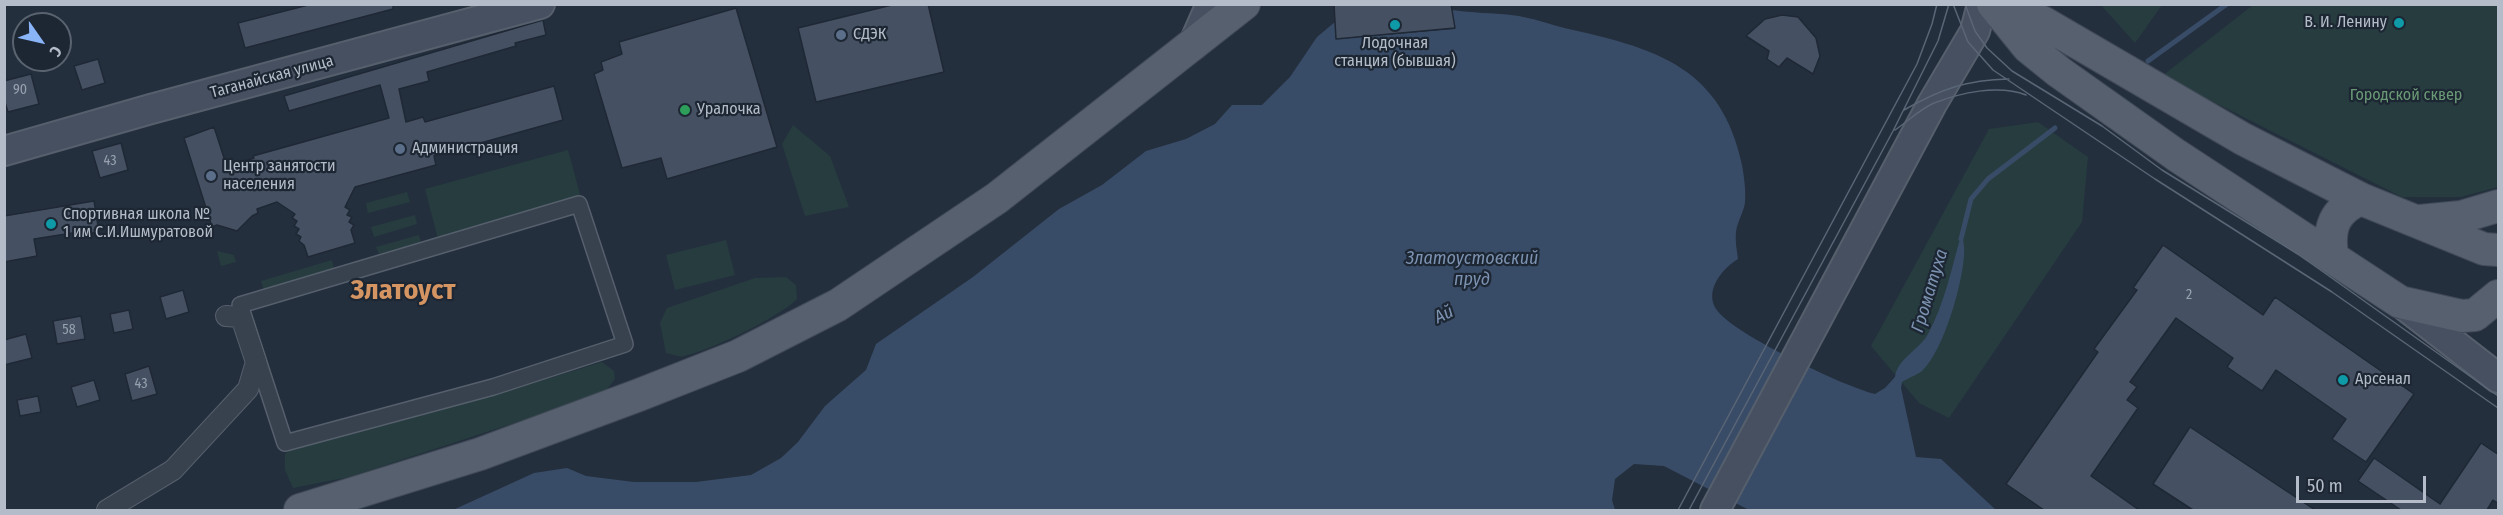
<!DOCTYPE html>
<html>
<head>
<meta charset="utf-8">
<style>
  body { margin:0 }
  #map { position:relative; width:2503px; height:515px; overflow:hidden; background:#242f3e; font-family:"Fira Sans Condensed",sans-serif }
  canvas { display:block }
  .frame { position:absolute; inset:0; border:6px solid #b4bcc9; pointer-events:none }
  .north { position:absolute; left:12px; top:12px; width:60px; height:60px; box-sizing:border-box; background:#1d2633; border:2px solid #59626f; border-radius:50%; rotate:124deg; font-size:16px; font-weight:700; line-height:24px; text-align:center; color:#b4bcc9 }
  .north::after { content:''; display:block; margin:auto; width:21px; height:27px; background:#8ab4f8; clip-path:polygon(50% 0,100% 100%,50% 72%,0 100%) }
  .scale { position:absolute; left:2296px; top:476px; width:130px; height:27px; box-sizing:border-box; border:3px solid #b4bcc9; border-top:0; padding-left:8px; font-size:18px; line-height:21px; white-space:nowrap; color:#b4bcc9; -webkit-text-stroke:4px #1d2633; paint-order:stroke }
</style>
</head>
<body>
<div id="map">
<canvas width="2503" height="515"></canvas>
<div class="frame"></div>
<div class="north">С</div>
<div class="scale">50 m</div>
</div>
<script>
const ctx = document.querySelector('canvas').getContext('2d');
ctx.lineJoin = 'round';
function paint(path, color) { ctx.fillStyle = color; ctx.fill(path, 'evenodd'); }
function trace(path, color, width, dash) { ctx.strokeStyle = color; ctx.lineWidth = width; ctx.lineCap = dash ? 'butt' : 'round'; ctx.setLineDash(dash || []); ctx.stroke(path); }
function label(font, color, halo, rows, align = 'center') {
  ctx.font = font + ' "Fira Sans Condensed",sans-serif'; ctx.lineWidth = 4.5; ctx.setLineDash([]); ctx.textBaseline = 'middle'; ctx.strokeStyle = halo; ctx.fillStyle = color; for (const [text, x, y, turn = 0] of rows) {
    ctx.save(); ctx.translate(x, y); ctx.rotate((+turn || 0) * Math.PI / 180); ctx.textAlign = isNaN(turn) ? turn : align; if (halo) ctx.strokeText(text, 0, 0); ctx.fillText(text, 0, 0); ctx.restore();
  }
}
paint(new Path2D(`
  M2101,5h61l-27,38z
  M2253,5h245v182l-37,10h-59l-240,-121z
  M2038,122l50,35 -6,65 -133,196 -30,-15 -48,-57 118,-217z
  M793,125l37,31 19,51 -44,9 -23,-72z
  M568,150l13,48 -143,41 -13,-50z
  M407,192l3,10 -42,11 -2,-10z
  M415,215l2,9 -43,13 -3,-10z
  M419,235l2,8 -42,11 -3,-7z
  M726,240l9,35 -60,15 -9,-35z
  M217,251l17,4 2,7 -15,4z
  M332,260l2,9 -70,22 -3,-10z
  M786,277l10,8 1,14c-19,19 -86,51 -113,57 -5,2 -12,-2 -18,-3l-6,-30 7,-15 88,-30z
  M602,362l12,9 1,8 -12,15 -254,83 -56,11 -8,-18v-16l7,-6 219,-58z`), '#263c3f');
paint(new Path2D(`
  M1452,10c20,3 40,3 59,5 21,2 42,11 62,15 85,19 149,39 169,135 2,11 4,26 3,37 -1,10 -8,20 -9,30 -1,9 1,19 2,27 -15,9 -34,31 -22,50 15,24 129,78 159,85l10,-6 10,-11c2,-18 25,-28 33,-43 17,-31 24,-68 34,-102 1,8 3,16 2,24 -2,29 -20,94 -42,115 -5,4 -14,7 -20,11l-1,6 15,69 25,2 55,51h-247l-85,-44 -30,-2 -19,15 -3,21 3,10h-1162l81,-37 33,-5 19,8 48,6h62l55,-7 30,-17 17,-16 27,-36 41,-36 10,-26 97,-67 86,-68 43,-24 44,-34 40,-12 29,-15 17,-19h30l28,-28 27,-40 18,-15 1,17 119,-10z`), '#394c67');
trace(new Path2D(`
  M2148,61l79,-57
  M1961,239l10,-40 17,-20 67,-51`), '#394c67', 5);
const building = new Path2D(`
  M312,4h81v5l-148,39 -7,-25z
  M896,4h32l16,68 -128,30 -18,-74z
  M1334,4h117l4,24 -119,11z
  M736,8l41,139 -110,32 -6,-21 -39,10 -28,-94 9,-4 -2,-8 21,-8 -3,-12z
  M1782,15l16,2 18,21 4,18 -7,18 -26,-16 -8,9 -12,-8 2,-8 -23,-15 19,-17z
  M543,20l3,15 -31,8 1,3 -89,26 2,9 -30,8 7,33 17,-5 2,5 129,-36 9,34 -129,36 2,9 -81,22 -10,20 5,3 -3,5 5,2 -3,5 5,3 -3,5 4,13 -47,14 -4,-12 -5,-4 2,-4 -5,-3 3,-5 -5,-3 3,-5 -5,-3 3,-4 -18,-12 -20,7 1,4 -6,3 -15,15 -20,-6 -5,2 -28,-89 30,-11 13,40 27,-9 -1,-2 136,-38 -9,-33 -91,26 -5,-15z
  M98,59l7,24 -23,7 -8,-24z
  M31,74l8,30 -31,8 -4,-13v-18z
  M121,143l7,27 -28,8 -8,-27z
  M94,201l5,31 -19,3 -1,-3 -45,7 3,17 -33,6v-46z
  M2163,245l100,70 12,-18 139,97 -48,68 -34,-23 14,-20 -70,-49 -14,21 -35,-24 6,-9 -57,-40 -46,64 7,5 -10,13 11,8 -47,68 48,34h-95l-38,-26 92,-132 -4,-3 43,-59 -4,-2z
  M183,290l6,22 -23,7 -6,-22z
  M129,310l4,19 -19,4 -4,-19z
  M81,316l4,23 -28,5 -4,-23z
  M26,334l6,24 -28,7v-25z
  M149,366l8,28 -25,7 -7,-27z
  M94,380l6,20 -23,7 -6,-20z
  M38,396l3,16 -21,4 -3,-16z
  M2190,427l125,83h-122l-40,-26z
  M2481,443l18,12v49l-6,-4 -6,10h-86l-43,-29 16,-23 66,46z`);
paint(building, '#455162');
trace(building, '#1f2835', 1.5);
const pedestrian = new Path2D(`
  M579,204l46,140 -132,43 -208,56 -45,-138z`);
const minor = new Path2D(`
  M107,510l66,-40 75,-81 8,-27 -15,-45 -15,-1`);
const secondary = new Path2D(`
  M1193,45l18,-41
  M4,151l147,-42 389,-105
  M2400,302l98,76
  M1715,510l217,-406 43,-73 7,-27`);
const primary = new Path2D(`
  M1993,4l35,43 31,25 117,83 224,147 62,14 13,-1 23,-19
  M2006,4l38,19 199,116 118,60 123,50 14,1
  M2420,221l41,-4 37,-11
  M2332,255c-4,-27 2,-45 29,-56
  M300,510l180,-56 159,-59 99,-39 100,-51 159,-107 247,-194`);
trace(pedestrian, '#565f6c', 18);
trace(minor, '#565f6c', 22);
trace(secondary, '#565f6c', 32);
trace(primary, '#414a57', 34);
trace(pedestrian, '#38414e', 15);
trace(minor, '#38414e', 20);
trace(secondary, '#465061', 28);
trace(primary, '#56606e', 32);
trace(new Path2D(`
  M1953,4l15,38 25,28 162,109 177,113 166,116
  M1965,4l10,27 12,17 25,23 90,55 60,44 136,84 200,142
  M1904,110c37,-21 62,-30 105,-31
  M1895,130c12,-8 25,-21 39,-27 26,-10 64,-19 92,-8
  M1678,510l239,-446 15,-40 5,-20
  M1689,510l204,-379 45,-90 11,-37`), '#5a6575', 1.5);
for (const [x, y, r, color] of [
  [2399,23,6,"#0f9aa8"],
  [1395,25,6,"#0f9aa8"],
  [841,35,6,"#5c6f8a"],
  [685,110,6,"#2e9e5b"],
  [400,149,6,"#5c6f8a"],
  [211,176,6,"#5c6f8a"],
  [51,224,6,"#0f9aa8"],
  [2343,380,6,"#0f9aa8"]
]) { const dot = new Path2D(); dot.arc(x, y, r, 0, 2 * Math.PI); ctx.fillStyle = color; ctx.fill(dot); trace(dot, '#1d2633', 2); }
label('14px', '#98a1af', null, [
  ["90",20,90],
  ["43",110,161],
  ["2",2189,295],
  ["58",69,330],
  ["43",141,384]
]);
label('16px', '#b4bcc9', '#1d2633', [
  ["В. И. Ленину",2387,23,"right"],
  ["СДЭК",853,35],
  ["Лодочная",1395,44,"center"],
  ["станция (бывшая)",1395,62,"center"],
  ["Уралочка",697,110],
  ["Администрация",412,149],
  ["Центр занятости",223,167],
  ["населения",223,185],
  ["Спортивная школа №",63,215],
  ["1 им С.И.Ишмуратовой",63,233],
  ["Арсенал",2355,380]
], 'left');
label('16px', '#b4bcc9', '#1d2633', [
  ["Таганайская улица",272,77,-15]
]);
label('16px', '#6b9a76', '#1d2633', [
  ["Городской сквер",2406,96]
]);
label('italic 18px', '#7c92b1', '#1d2633', [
  ["Златоустовский",1472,259],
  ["пруд",1472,280],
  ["Громатуха",1930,291,-73],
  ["Ай",1444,315,-25]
]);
label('bold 28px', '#d59563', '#1d2633', [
  ["Златоуст",403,291]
]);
</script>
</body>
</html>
